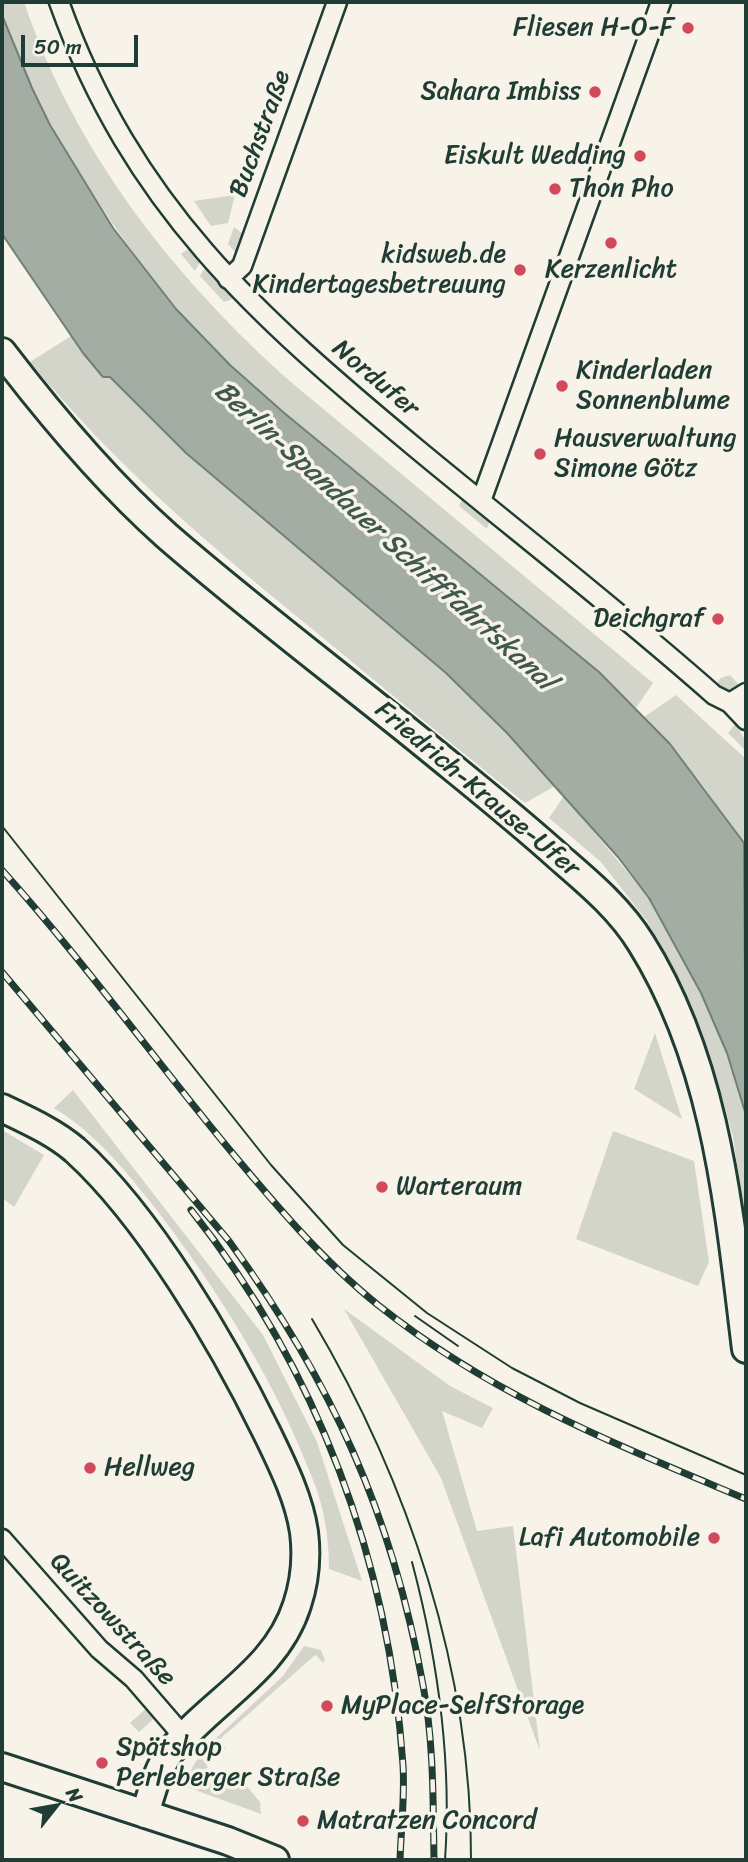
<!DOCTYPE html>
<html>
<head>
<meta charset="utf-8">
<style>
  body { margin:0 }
  #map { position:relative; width:748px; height:1862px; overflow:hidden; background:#f7f3e8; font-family:Sriracha,sans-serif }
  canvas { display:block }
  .frame { position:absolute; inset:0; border:4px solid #1f3d34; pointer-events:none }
  .north { position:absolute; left:21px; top:1771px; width:70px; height:70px; -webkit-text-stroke:5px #f7f3e8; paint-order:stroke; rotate:59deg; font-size:19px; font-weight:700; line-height:28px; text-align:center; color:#1f3d34 }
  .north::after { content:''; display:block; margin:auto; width:24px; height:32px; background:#1f3d34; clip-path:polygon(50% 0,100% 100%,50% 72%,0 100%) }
  .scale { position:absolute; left:21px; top:35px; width:117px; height:32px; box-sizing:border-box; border:4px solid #1f3d34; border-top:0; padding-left:9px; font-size:21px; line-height:24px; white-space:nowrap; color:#1f3d34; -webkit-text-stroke:5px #f7f3e8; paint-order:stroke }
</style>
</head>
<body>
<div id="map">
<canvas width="748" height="1862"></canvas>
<div class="frame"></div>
<div class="north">N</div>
<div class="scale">50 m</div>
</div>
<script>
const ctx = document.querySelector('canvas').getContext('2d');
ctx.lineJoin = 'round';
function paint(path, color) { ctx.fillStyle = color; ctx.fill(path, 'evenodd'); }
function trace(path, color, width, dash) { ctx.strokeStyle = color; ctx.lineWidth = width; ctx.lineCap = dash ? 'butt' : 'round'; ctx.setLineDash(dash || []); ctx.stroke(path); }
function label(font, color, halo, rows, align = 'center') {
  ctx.font = font + ' Sriracha,sans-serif'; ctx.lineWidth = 7; ctx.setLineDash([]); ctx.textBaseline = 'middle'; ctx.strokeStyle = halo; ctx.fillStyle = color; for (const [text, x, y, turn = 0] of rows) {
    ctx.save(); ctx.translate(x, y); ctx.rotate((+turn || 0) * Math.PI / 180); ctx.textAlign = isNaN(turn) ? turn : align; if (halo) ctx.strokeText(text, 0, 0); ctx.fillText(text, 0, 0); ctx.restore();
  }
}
paint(new Path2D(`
  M2,2h22c51,151 151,277 268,381l361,300 -17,25 -37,-36c-84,-69 -169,-138 -253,-208 -59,-49 -122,-98 -171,-157 -44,-52 -79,-108 -114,-165 -22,-36 -59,-99 -59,-140z
  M235,195l-7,28 -17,3 -17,-25z
  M234,227l8,6 -6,20 -8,-9z
  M188,249l12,13 -5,9 -14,-17z
  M205,267l30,31 -11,4 -24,-26z
  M71,336l32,41h7l76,76 260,220 61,60 48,53 -30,17c-72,-58 -143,-116 -214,-175 -101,-82 -198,-165 -281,-266z
  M463,497l27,22 -3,10 -28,-23z
  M730,675l10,11 -11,8 -15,-8 7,-8z
  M676,695l70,64v88l-42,-60 -60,-70z
  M735,724l11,17v10l-18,-18z
  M564,796l85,102 52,95 26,60 19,62v114l-13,-92 -12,-43 -20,-64 -24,-54 -30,-55 -46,-59 -52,-44z
  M655,1033l27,86 -48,-30z
  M73,1090l190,245 54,107 45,139 -33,-12c0,-28 -4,-57 -14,-84 -38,-101 -97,-196 -163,-281 -29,-36 -58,-72 -98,-96z
  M2,1130l42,25 -30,52 -12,-9z
  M613,1131l81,30 15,101 -11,24 -122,-47z
  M344,1309l106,77 43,22 -11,20 -40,-17 35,120 36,-5 27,225 -99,-273z
  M304,1646l17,4 4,10 -2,3 -7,-8 -3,2 -94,83 7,8 -3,3 -9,-11 69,-64z
  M149,1706l8,10 -18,16 -9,-9z
  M208,1746l11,11 -2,2 -7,-8 -8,7 6,9 -6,6 18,19 18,-16 22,26 1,12 -77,-28 10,-22z`), '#d3d5ca');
const water = new Path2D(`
  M2,15l30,73 18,37 63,103 63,81 54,56 53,47 316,260 71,72 74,99 2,272 -19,-62 -26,-60 -52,-95 -31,-41 -111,-124 -61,-60 -260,-220 -76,-76h-7l-20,-24 -81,-119z`);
paint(water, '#a4ada3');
trace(water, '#6f8077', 2);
const street = new Path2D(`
  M59,2c73,204 197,313 358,447 99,82 201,161 297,246l16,8 16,17
  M228,279l14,-13 95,-264
  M481,501l180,-499
  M730,703l16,-10
  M2,1539l97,110 35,30 50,58`);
const secondary = new Path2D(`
  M2,352c49,64 104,130 165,184 85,74 176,142 263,213 44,36 88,71 130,109 30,26 60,51 81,85 76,121 88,268 105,406
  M2,1108c25,12 52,24 73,42 74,67 148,193 192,283 15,31 32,65 37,99 3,24 1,49 -7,73 -21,66 -85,95 -126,146 -14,18 -19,41 -26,63
  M2,1767l226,74 47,19`);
trace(street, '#1f3d34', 23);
trace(secondary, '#1f3d34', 32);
trace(street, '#f7f3e8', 18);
trace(secondary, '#f7f3e8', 26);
trace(new Path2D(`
  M2,826l269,339 72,80 84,68 85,55 68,35 166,72
  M415,1316l43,30
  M312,1319c96,162 160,351 159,541
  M412,1562c26,98 40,198 33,298`), '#1f3d34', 2);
const rail = new Path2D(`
  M2,870c80,89 150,186 227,279 46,55 93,111 149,156 113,90 237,139 368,194
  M2,972l227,269c102,140 163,272 194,444 11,58 10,117 11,175
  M191,1210c127,160 198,351 212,555 2,31 -2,64 -3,95`);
trace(rail, '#1f3d34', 7);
trace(rail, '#f7f3e8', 4.5, [13]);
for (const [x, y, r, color] of [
  [688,28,7,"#d1495b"],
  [595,92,7,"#d1495b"],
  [640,156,7,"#d1495b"],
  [555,189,7,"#d1495b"],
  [611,243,7,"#d1495b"],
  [520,270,7,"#d1495b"],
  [562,386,7,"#d1495b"],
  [540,454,7,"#d1495b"],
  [718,619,7,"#d1495b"],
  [382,1187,7,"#d1495b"],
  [90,1468,7,"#d1495b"],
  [714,1538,7,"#d1495b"],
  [327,1706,7,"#d1495b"],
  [102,1763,7,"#d1495b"],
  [303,1821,7,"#d1495b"]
]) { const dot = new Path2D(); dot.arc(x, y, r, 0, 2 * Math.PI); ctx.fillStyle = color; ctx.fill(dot); trace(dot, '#f7f3e8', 2.5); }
label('26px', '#1f3d34', '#f7f3e8', [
  ["Fliesen H-O-F",674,28,"right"],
  ["Sahara Imbiss",581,92,"right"],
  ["Eiskult Wedding",626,156,"right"],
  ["Thon Pho",569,189],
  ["kidsweb.de",506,255,"right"],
  ["Kindertagesbetreuung",506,285,"right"],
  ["Kerzenlicht",611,270,"center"],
  ["Kinderladen",576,371],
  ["Sonnenblume",576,401],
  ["Hausverwaltung",554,439],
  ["Simone Götz",554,469],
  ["Deichgraf",704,619,"right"],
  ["Warteraum",396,1187],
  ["Hellweg",104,1468],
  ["Lafi Automobile",700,1538,"right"],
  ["MyPlace-SelfStorage",341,1706],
  ["Spätshop",116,1748],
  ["Perleberger Straße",116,1778],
  ["Matratzen Concord",317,1821]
], 'left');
label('26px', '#1f3d34', '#f7f3e8', [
  ["Buchstraße",261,134,-70],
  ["Nordufer",375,379,40],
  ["Friedrich-Krause-Ufer",477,790,40],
  ["Quitzowstraße",112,1620,47]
]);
label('italic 28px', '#405950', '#f7f3e8', [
  ["Berlin-Spandauer Schifffahrtskanal",384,537,42]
]);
</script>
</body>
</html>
